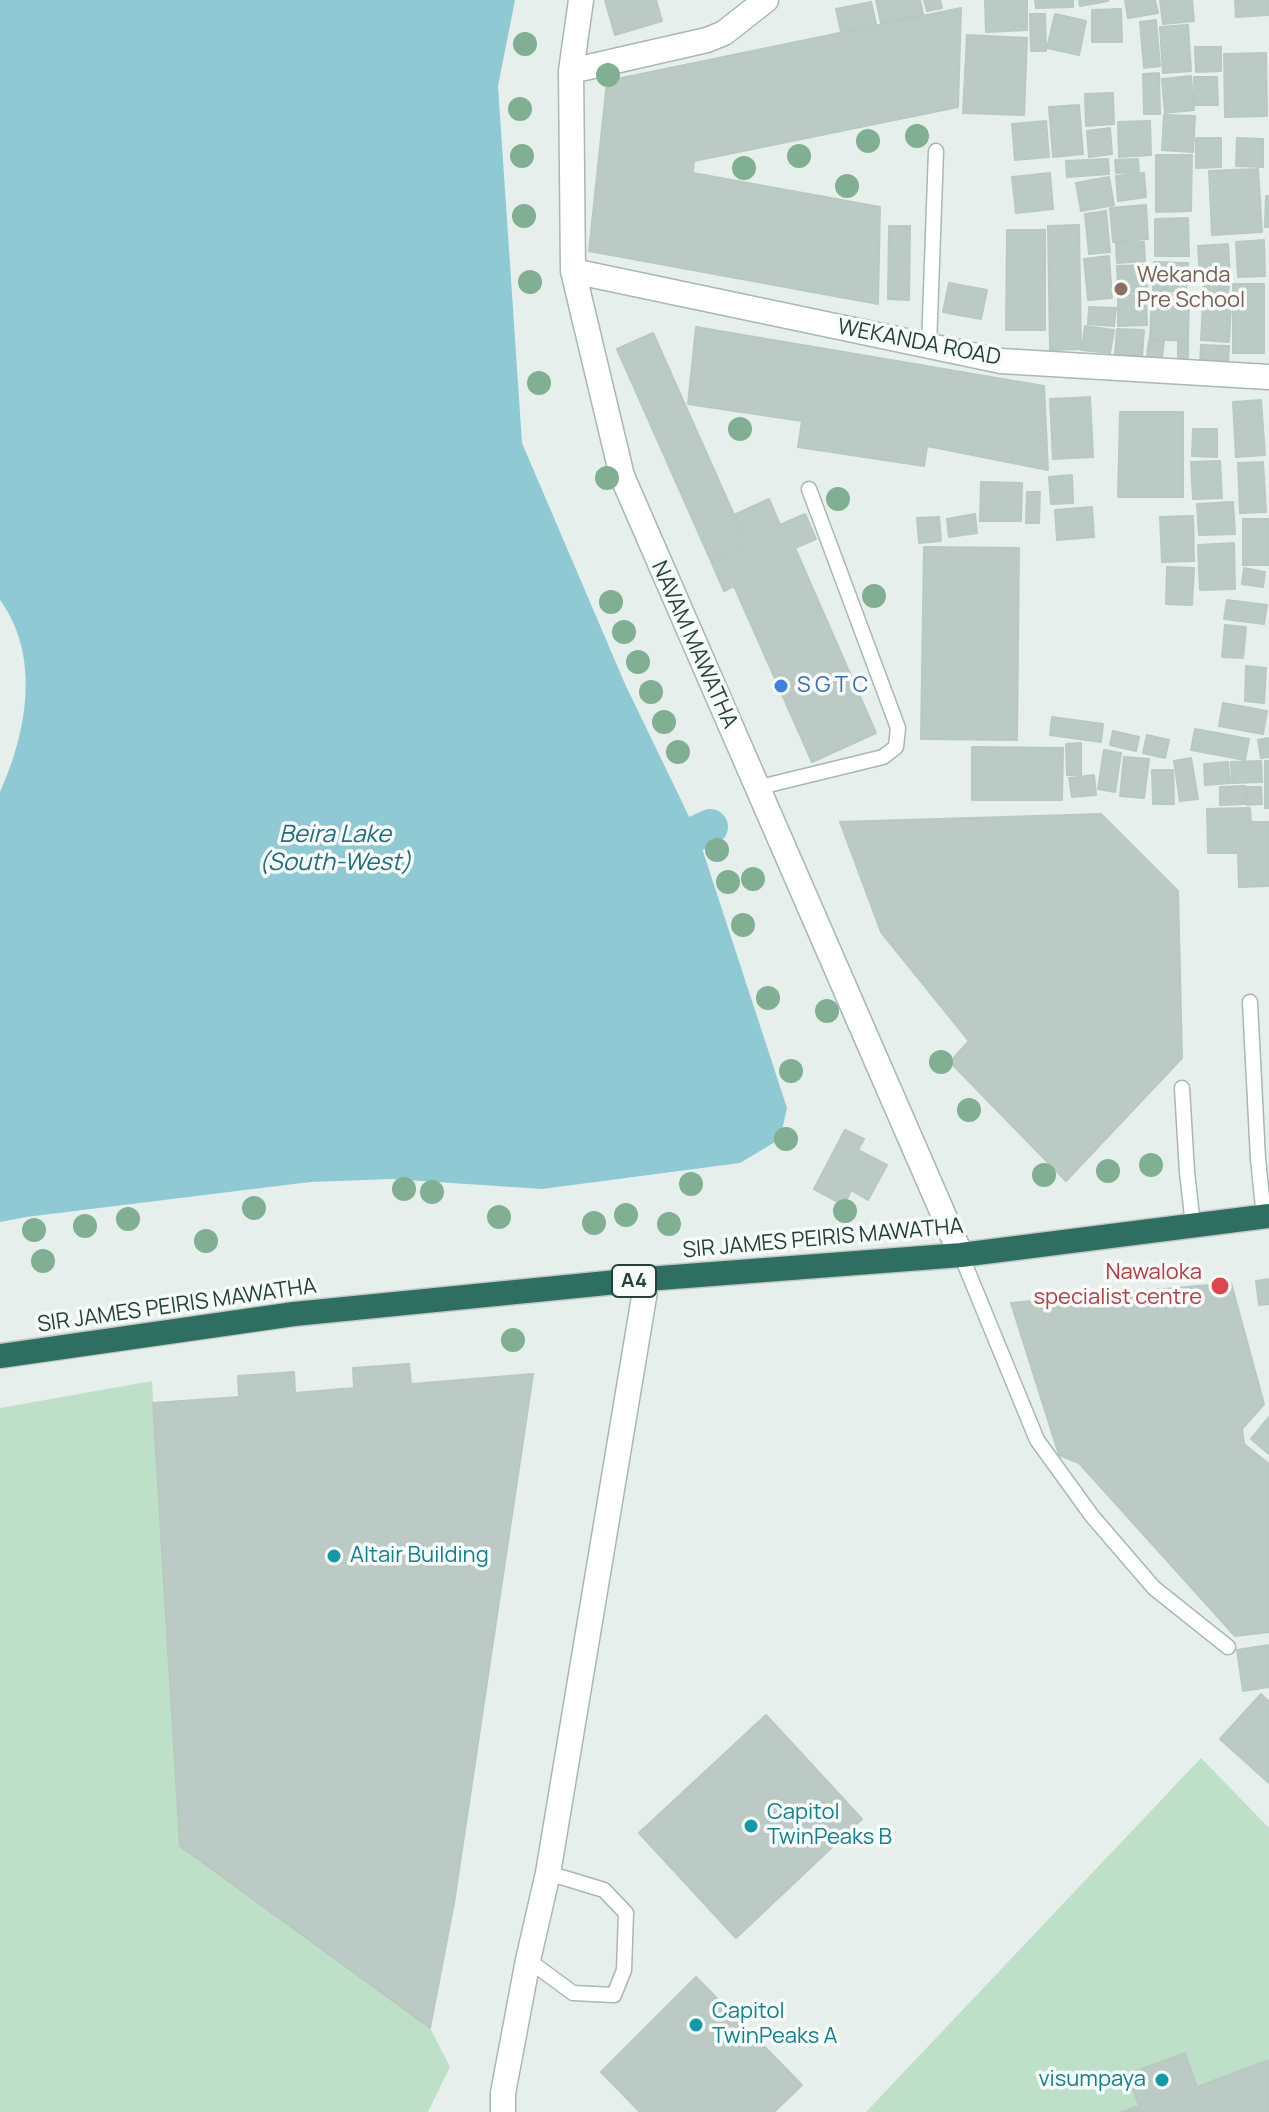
<!DOCTYPE html>
<html>
<head>
<meta charset="utf-8">
<style>
  body { margin:0 }
  canvas { display:block; background:#e6efeb }
</style>
</head>
<body>
<canvas width="1269" height="2112"></canvas>
<script>
const ctx = document.querySelector('canvas').getContext('2d');
ctx.lineJoin = 'round';
function paint(path, color) { ctx.fillStyle = color; ctx.fill(path, 'evenodd'); }
function trace(path, color, width, dash) { ctx.strokeStyle = color; ctx.lineWidth = width; ctx.lineCap = dash ? 'butt' : 'round'; ctx.setLineDash(dash || []); ctx.stroke(path); }
function label(font, color, halo, rows, align = 'center') {
  ctx.font = font + ' Manrope,sans-serif'; ctx.lineWidth = 7; ctx.setLineDash([]); ctx.textBaseline = 'middle'; ctx.strokeStyle = halo; ctx.fillStyle = color; for (const [text, x, y, turn = 0] of rows) {
    ctx.save(); ctx.translate(x, y); ctx.rotate((+turn || 0) * Math.PI / 180); ctx.textAlign = isNaN(turn) ? turn : align; if (halo) ctx.strokeText(text, 0, 0); ctx.fillText(text, 0, 0); ctx.restore();
  }
}
paint(new Path2D(`
  M152,1381l28,465 250,182 20,39 -22,45h-428v-704z
  M1201,1758l68,70v284h-403z`), '#bfe0c8');
paint(new Path2D(`
  M0,0h515l-17,86 24,357 103,241 72,149 90,275 -7,31 -40,24 -198,26 -150,-10 -82,3 -284,35 -26,5v-430c27,-59 41,-136 0,-192z`), '#8ec9d4');
trace(new Path2D(`
  M697,833l13,-6`), '#8ec9d4', 36);
const building = new Path2D(`
  M605,0h51l6,21 -47,14z
  M876,0h44l3,14 -42,9z
  M924,0h16l2,8 -15,3z
  M985,0h42v30l-41,2z
  M1035,0h38v7l-37,1z
  M1079,0h29v1l-28,5z
  M1125,0h30l3,13 -30,5z
  M1160,0h32l2,21 -31,3z
  M1235,0h33l1,15 -33,2z
  M871,2l5,22 -35,8 -5,-23z
  M961,8l-3,99 -264,54 -1,12 187,34 -2,97 -289,-53 18,-170z
  M1121,9l1,33h-30v-32z
  M1030,14h15l1,37h-15z
  M1055,14l31,7 -7,34 -32,-7z
  M1156,20l4,46 -16,2 -4,-46z
  M1188,25l3,46 -28,2 -3,-46z
  M967,35l60,3 -3,77 -61,-2z
  M1195,47h26v24l-25,1z
  M1266,53l1,63 -42,1 -1,-63z
  M1159,73l1,41h-16l-1,-40z
  M1191,76l3,34 -29,3 -3,-34z
  M1194,77h23l1,28h-23z
  M1113,93l1,31 -28,2 -1,-32z
  M1079,105l4,49 -30,3 -4,-50z
  M1164,115l31,1 -2,36 -31,-2z
  M1046,121l3,36 -34,3 -3,-36z
  M1150,121l1,34 -32,2 -1,-35z
  M1110,128l2,26 -23,3 -2,-26z
  M1196,138h25v29l-25,1z
  M1237,138l26,1v28l-27,-1z
  M1156,155h36l-1,56 -35,1z
  M1108,159l1,15 -42,3 -1,-16z
  M1138,159l1,13 -23,1 -1,-13z
  M1258,169l4,63 -50,3 -3,-64z
  M1050,173l3,36 -37,4 -4,-36z
  M1144,173l2,24 -28,4 -2,-25z
  M1109,177l5,28 -33,6 -5,-28z
  M1266,196h3v31h-4z
  M1146,205l2,34 -35,3 -3,-34z
  M1106,211l4,41 -21,2 -4,-40z
  M1188,218l1,38h-34v-37z
  M1079,225l2,124 -31,1 -2,-124z
  M889,226h21l-1,74 -21,-1z
  M1007,230h38v100h-39z
  M1264,240l1,36 -27,1 -2,-35z
  M1144,242l1,19 -28,2 -1,-20z
  M1228,244l2,32 -30,2 -2,-32z
  M1109,256l3,42 -24,2 -4,-41z
  M1154,262l34,1 -2,29 -33,-1z
  M1146,265l1,27 -29,1 -1,-27z
  M1204,280l25,1 -1,18 -25,-1z
  M949,283l38,7 -6,29 -38,-7z
  M1233,284h31v69h-31z
  M1152,294l37,1 -1,46 -38,-2z
  M1118,295h28l1,30 -29,1z
  M1203,302l28,1 -2,39 -28,-2z
  M1089,307l27,1 -2,18 -26,-2z
  M1085,326l29,4 -4,23 -28,-3z
  M696,327l348,59 4,84 -121,-24 -3,20 -126,-19 4,-26 -114,-17z
  M1117,329l27,1 -2,27 -27,-2z
  M653,333l94,211 -36,17 -94,-212z
  M1149,340l15,1 -2,17 -15,-1z
  M1178,341h10v17h-10z
  M1201,345l28,1 -1,18h-28z
  M1090,397l3,60 -40,2 -3,-60z
  M1261,400l4,55 -29,2 -3,-55z
  M1120,412h63v85h-65z
  M1193,429h24v28l-25,-1z
  M1220,461l2,37 -29,1 -2,-37z
  M1263,462l3,50 -26,1 -2,-50z
  M1072,475l1,28 -22,1 -2,-27z
  M981,482l41,1 -1,38h-41z
  M1027,492h13l-1,31h-13z
  M769,499l11,26 25,-11 11,25 -21,9 81,185 -64,29 -78,-176 -10,5 -13,-30 36,-17 -13,-29z
  M1233,502l2,32 -36,1 -2,-31z
  M1092,507l2,30 -37,3 -2,-30z
  M975,514l2,19 -28,4 -2,-18z
  M1193,516l1,45 -32,1 -2,-45z
  M939,517l2,24 -22,2 -2,-25z
  M1243,519h26v46h-26z
  M1234,543l1,46 -35,1 -2,-45z
  M924,547l95,1 -2,192 -96,-1z
  M1167,567l27,1 -2,37 -26,-1z
  M1244,568l21,4 -2,15 -21,-3z
  M1227,600l40,5 -3,19 -40,-5z
  M1225,625l21,2 -3,31 -21,-1z
  M1246,666l20,2 -2,35 -19,-2z
  M1223,703l44,8 -4,23 -44,-8z
  M1052,717l51,7 -2,18 -51,-7z
  M1195,729l54,10 -4,21 -54,-10z
  M1113,731l26,6 -3,14 -26,-6z
  M1147,735l22,5 -4,18 -22,-5z
  M1269,738v19l-8,1 -3,-18z
  M1081,743v32h-14l-1,-31z
  M972,747l91,1 -1,52h-90z
  M1104,750l17,3 -6,39 -17,-3z
  M1124,757l25,2 -5,39 -24,-2z
  M1191,758l7,41 -18,2 -6,-40z
  M1261,761l1,21 -30,1 -1,-21z
  M1265,761h4v47h-4z
  M1228,762l2,21 -25,2 -1,-21z
  M1152,770h21l1,34h-21z
  M1094,775l2,20 -24,2 -3,-19z
  M1245,786v18l-25,1v-18z
  M1247,787h14l1,17 -15,1z
  M1250,808l1,14h18v64l-30,1 -1,-34h-30l-1,-44z
  M1101,814l77,77 4,167 -116,123 -116,-119 19,-21 -88,-109 -41,-110z
  M845,1130l19,9 -6,11 29,15 -19,35 -17,-10 -7,15 -30,-16z
  M1269,1279v25l-10,1 -3,-24z
  M1231,1283l33,121 -22,25 2,15 25,20v168l-34,4 -156,-173 -20,-8 -48,-152z
  M409,1364l2,20 122,-10 -79,529 -24,125 -250,-182 -27,-443 86,-6 -1,-21 56,-4 1,21 59,-5 -1,-20z
  M1269,1417v37l-18,-15z
  M1269,1645v42l-26,4 -6,-41z
  M1261,1694l8,8v81l-49,-44z
  M766,1715l96,104 -126,119 -97,-105z
  M696,1977l106,108 -28,27h-134l-39,-40z
  M1185,2053l12,34 72,-27v52h-147l17,-6 -11,-32z`);
paint(building, '#bbcac4');
trace(building, '#b8c9c2', 2);
const lane = new Path2D(`
  M929,346l7,-195
  M756,788l127,-31 13,-10 2,-19 -89,-239
  M1250,1002l8,157 6,58
  M1182,1088l5,84 6,53
  M961,1255l76,185 55,76 62,72 74,59
  M528,1960l45,33 41,2 10,-25 2,-57 -22,-23 -56,-17`);
const street = new Path2D(`
  M581,0l-10,71 2,200 49,205 339,779
  M571,71l136,-31 17,-7 42,-33
  M573,271l428,90 268,16
  M503,2112v-19l25,-133 20,-87 99,-594`);
const highway = new Path2D(`
  M0,1356l294,-42 353,-35 314,-24 308,-39`);
trace(lane, '#a8b8b2', 17);
trace(street, '#a8b8b2', 27);
trace(highway, '#c2cac8', 27);
trace(lane, '#fff', 14);
trace(street, '#fff', 24);
trace(highway, '#2f6f62', 24);
ctx.fillStyle = '#80af93';
for (const [x, y] of [
  [525,44],
  [608,75],
  [520,109],
  [917,136],
  [868,141],
  [522,156],
  [799,156],
  [744,168],
  [847,186],
  [524,216],
  [530,282],
  [539,383],
  [740,429],
  [607,478],
  [838,499],
  [874,596],
  [611,602],
  [624,632],
  [638,662],
  [651,692],
  [664,722],
  [678,752],
  [717,850],
  [753,879],
  [728,882],
  [743,925],
  [768,998],
  [827,1011],
  [941,1062],
  [791,1071],
  [969,1110],
  [786,1139],
  [1151,1165],
  [1108,1171],
  [1044,1175],
  [691,1184],
  [404,1189],
  [432,1192],
  [254,1208],
  [845,1211],
  [626,1215],
  [499,1217],
  [128,1219],
  [594,1223],
  [669,1224],
  [85,1226],
  [34,1230],
  [206,1241],
  [43,1261],
  [513,1340]
]) { ctx.beginPath(); ctx.arc(x, y, 12, 0, 2 * Math.PI); ctx.fill(); }
for (const [x, y, r, color] of [
  [1121,289,8,"#8d6e63"],
  [781,686,8,"#3f7fe0"],
  [1220,1286,10,"#e0444e"],
  [334,1556,8,"#0f9aa8"],
  [751,1826,8,"#0f9aa8"],
  [696,2025,8,"#0f9aa8"],
  [1162,2080,8,"#0f9aa8"]
]) { const dot = new Path2D(); dot.arc(x, y, r, 0, 2 * Math.PI); ctx.fillStyle = color; ctx.fill(dot); trace(dot, '#f7fbf9', 3); }
for (const [x, y, w] of [
  [634,1281,44]
]) { const box = new Path2D(); box.roundRect(x - w / 2, y - 16, w, 32, 6); ctx.fillStyle = '#f7fbf9'; ctx.fill(box); trace(box, '#24423a', 2); }
label('bold 20px', '#24423a', null, [
  ["A4",634,1281]
]);
label('22px', '#785e54', '#f7fbf9', [
  ["Wekanda",1137,276],
  ["Pre School",1137,301]
], 'left');
label('22px', '#24423a', '#f7fbf9', [
  ["WEKANDA ROAD",919,343,11],
  ["NAVAM MAWATHA",694,645,66],
  ["SIR JAMES PEIRIS MAWATHA",823,1239,-5],
  ["SIR JAMES PEIRIS MAWATHA",177,1306,-8]
]);
label('22px', '#366cbe', '#f7fbf9', [
  ["S G T C",797,686]
], 'left');
label('22px', '#be3a42', '#f7fbf9', [
  ["Nawaloka",1202,1273],
  ["specialist centre",1202,1298]
], 'right');
label('22px', '#0d838f', '#f7fbf9', [
  ["Altair Building",350,1556],
  ["Capitol",767,1813],
  ["TwinPeaks B",767,1838],
  ["Capitol",712,2012],
  ["TwinPeaks A",712,2037],
  ["visumpaya",1146,2080,"right"]
], 'left');
label('italic 24px', '#1c6f80', '#f7fbf9', [
  ["Beira Lake",335,835],
  ["(South-West)",335,863]
]);
</script>
</body>
</html>
